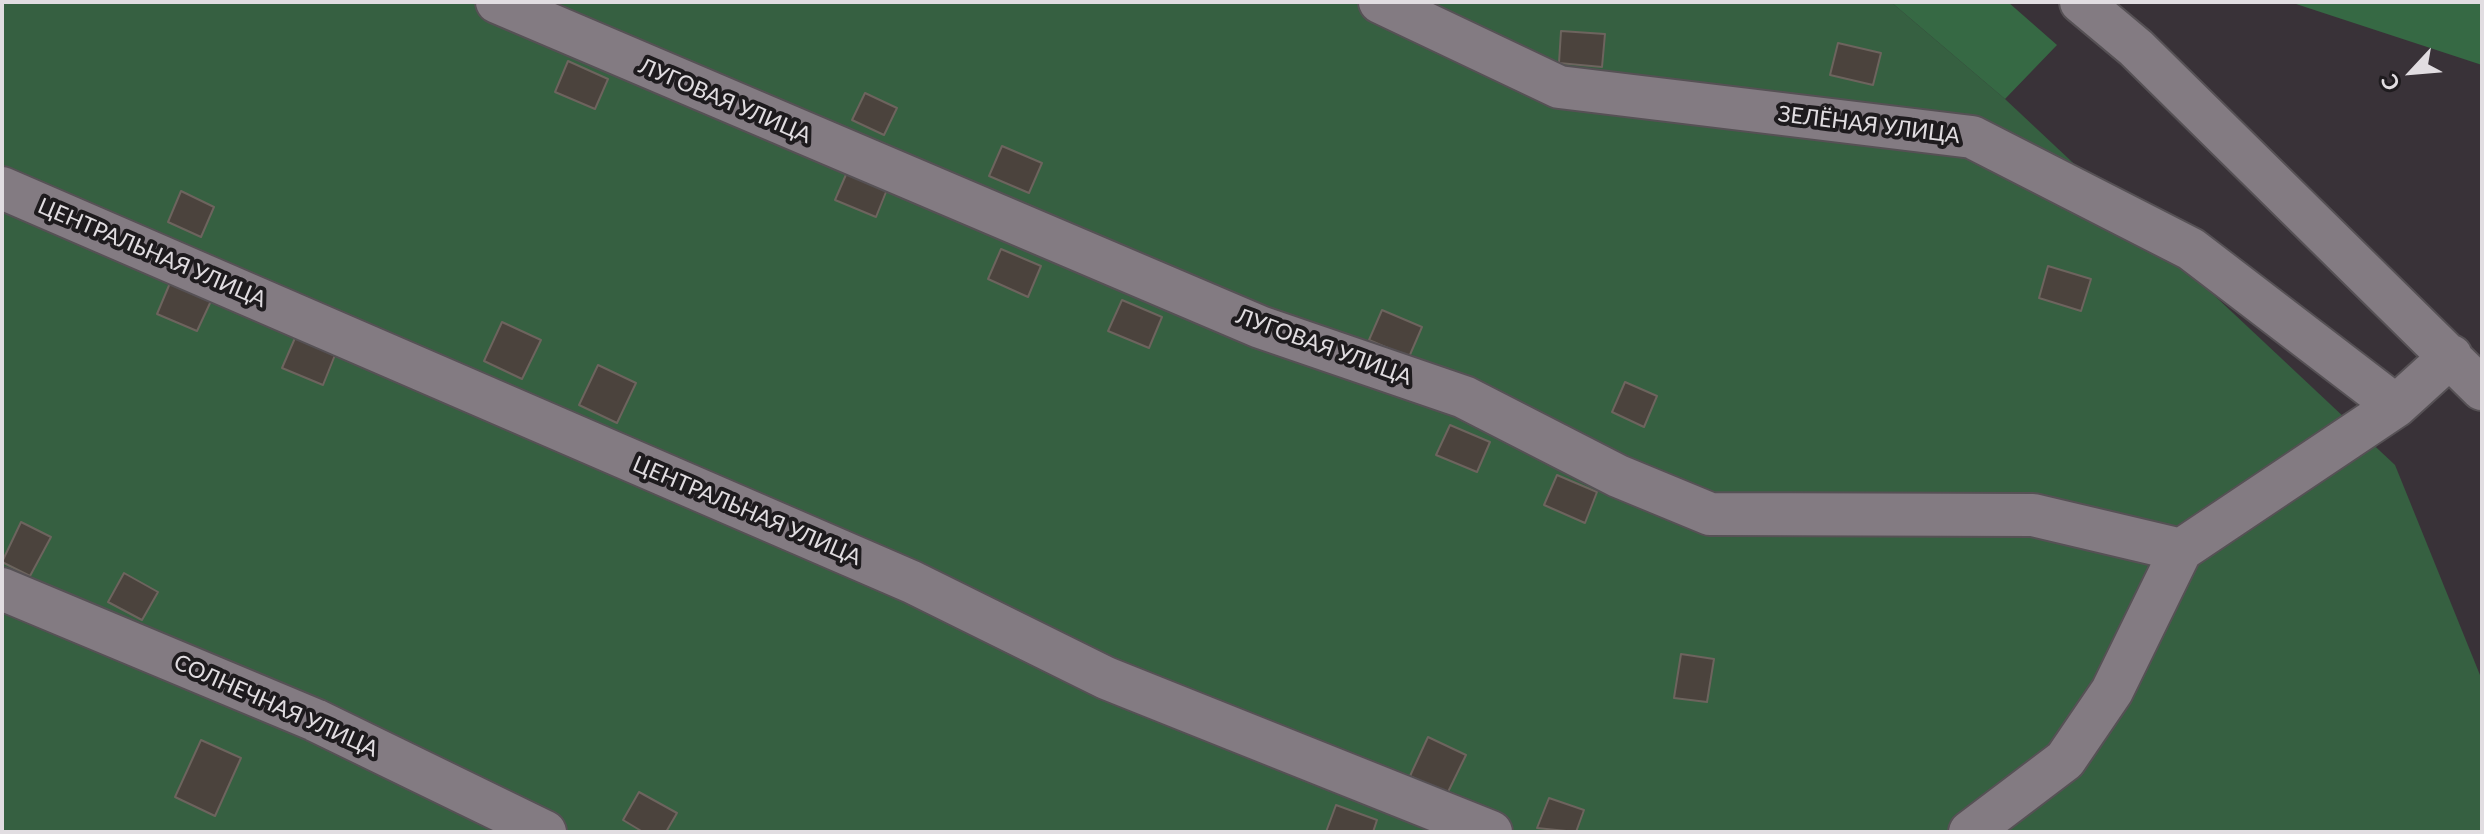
<!DOCTYPE html>
<html>
<head>
<meta charset="utf-8">
<style>
  body { margin:0 }
  #map { position:relative; width:2484px; height:834px; overflow:hidden; background:#393238; font-family:Lato,sans-serif }
  canvas { display:block }
  .frame { position:absolute; inset:0; border:4px solid #e1dde1; pointer-events:none }
  .north { position:absolute; left:2372px; top:32px; width:80px; height:80px; -webkit-text-stroke:6px #1e1b1e; paint-order:stroke; rotate:244deg; font-size:22px; font-weight:700; line-height:32px; text-align:center; color:#e1dde1 }
  .north::after { content:''; display:block; margin:auto; width:28px; height:36px; background:#e1dde1; clip-path:polygon(50% 0,100% 100%,50% 72%,0 100%) }
</style>
</head>
<body>
<div id="map">
<canvas width="2484" height="834"></canvas>
<div class="frame"></div>
<div class="north">С</div>
</div>
<script>
const ctx = document.querySelector('canvas').getContext('2d');
ctx.lineJoin = 'round';
function paint(path, color) { ctx.fillStyle = color; ctx.fill(path, 'evenodd'); }
function trace(path, color, width, dash) { ctx.strokeStyle = color; ctx.lineWidth = width; ctx.lineCap = dash ? 'butt' : 'round'; ctx.setLineDash(dash || []); ctx.stroke(path); }
function label(font, color, halo, rows, align = 'center') {
  ctx.font = font + ' Lato,sans-serif'; ctx.lineWidth = 8; ctx.setLineDash([]); ctx.textBaseline = 'middle'; ctx.strokeStyle = halo; ctx.fillStyle = color; for (const [text, x, y, turn = 0] of rows) {
    ctx.save(); ctx.translate(x, y); ctx.rotate((+turn || 0) * Math.PI / 180); ctx.textAlign = isNaN(turn) ? turn : align; if (halo) ctx.strokeText(text, 0, 0); ctx.fillText(text, 0, 0); ctx.restore();
  }
}
paint(new Path2D(`
  M2,2h1889l114,97 390,366 87,215v152h-2480z`), '#366041');
paint(new Path2D(`
  M1891,2h117l49,43 -52,54z
  M2290,2h192v63z`), '#366944');
const building = new Path2D(`
  M1561,31l44,3 -3,33 -43,-4z
  M1838,43l43,10 -8,32 -43,-10z
  M568,61l40,18 -13,30 -40,-17z
  M865,93l32,15 -13,27 -32,-15z
  M1002,146l40,17 -13,30 -40,-17z
  M848,170l40,17 -12,30 -41,-17z
  M181,191l33,16 -13,30 -33,-15z
  M1001,249l40,17 -13,31 -40,-18z
  M2048,266l43,13 -10,32 -42,-13z
  M170,283l41,18 -14,30 -40,-17z
  M1122,300l40,17 -13,31 -41,-17z
  M1382,310l40,17 -13,30 -40,-17z
  M502,322l39,18 -19,39 -38,-18z
  M295,338l40,17 -12,30 -41,-17z
  M598,365l38,18 -19,40 -38,-18z
  M1625,382l32,14 -13,31 -32,-15z
  M1450,425l40,17 -13,30 -41,-17z
  M1557,475l40,17 -12,31 -41,-18z
  M21,522l30,15 -21,39 -28,-14z
  M124,573l34,19 -16,28 -34,-18z
  M1681,654l33,5 -7,43 -33,-4z
  M1428,737l38,18 -19,39 -37,-18z
  M201,740l40,18 -26,58 -40,-19z
  M639,792l38,21 -11,19h-23l-20,-12z
  M1549,798l35,12 -8,22 -39,-4z
  M1336,805l41,15 -4,12h-47z`);
paint(building, '#4b433d');
trace(building, '#6d645e', 2);
const minor = new Path2D(`
  M497,2l763,325 204,70 154,79 92,38 323,1 148,35
  M1380,2l179,85 413,50 219,112 205,157
  M2081,2l55,46 346,341
  M2,188l910,394 194,96 385,154
  M2181,550l215,-144 55,-50
  M2,589l313,131 230,112
  M1970,832l95,-72 47,-69 69,-141`);
trace(minor, '#565155', 46);
trace(minor, '#837b82', 42);
label('22px', '#e1dde1', '#1e1b1e', [
  ["ЛУГОВАЯ УЛИЦА",725,101,23],
  ["ЗЕЛЁНАЯ УЛИЦА",1869,125,7],
  ["ЦЕНТРАЛЬНАЯ УЛИЦА",152,253,23],
  ["ЛУГОВАЯ УЛИЦА",1324,347,20],
  ["ЦЕНТРАЛЬНАЯ УЛИЦА",747,511,23],
  ["СОЛНЕЧНАЯ УЛИЦА",276,706,24]
]);
</script>
</body>
</html>
